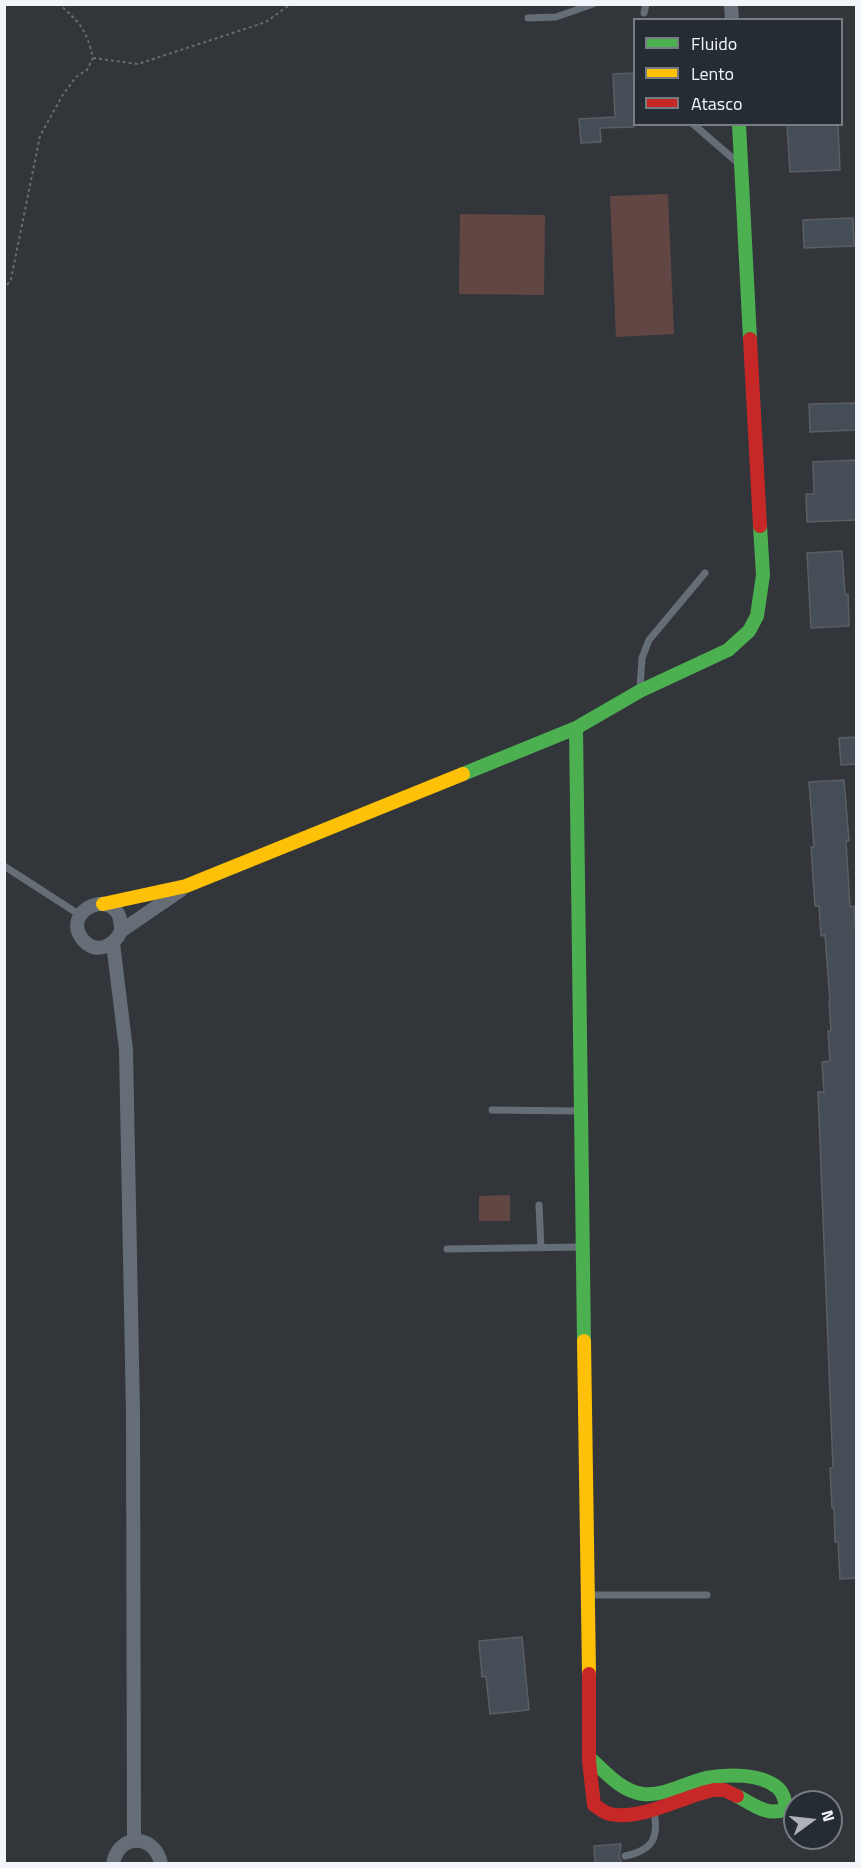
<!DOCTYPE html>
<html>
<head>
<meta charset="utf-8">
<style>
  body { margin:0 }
  #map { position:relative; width:861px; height:1868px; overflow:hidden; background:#32363a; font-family:"Titillium Web",sans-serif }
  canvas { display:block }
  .frame { position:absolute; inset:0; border:6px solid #f1f5fa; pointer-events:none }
  .legend { position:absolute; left:633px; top:18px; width:210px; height:108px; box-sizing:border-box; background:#252c34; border:2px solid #777c83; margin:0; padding:8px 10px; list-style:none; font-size:18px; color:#f1f5fa }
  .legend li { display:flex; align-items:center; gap:12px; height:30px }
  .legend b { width:30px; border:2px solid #777c83 }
  .north { position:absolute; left:783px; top:1790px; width:60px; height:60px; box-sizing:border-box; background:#252c34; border:2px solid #777c83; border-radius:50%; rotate:75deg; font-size:16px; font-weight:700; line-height:24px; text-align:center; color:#f1f5fa }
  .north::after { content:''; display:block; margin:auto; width:21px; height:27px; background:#aeb2b7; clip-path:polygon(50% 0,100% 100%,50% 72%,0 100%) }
</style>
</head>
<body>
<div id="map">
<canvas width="861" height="1868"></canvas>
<div class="frame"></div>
<ul class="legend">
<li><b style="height:8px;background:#4caf50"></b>Fluido</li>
<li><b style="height:8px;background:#ffc107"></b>Lento</li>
<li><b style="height:8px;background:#c62828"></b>Atasco</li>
</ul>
<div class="north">N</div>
</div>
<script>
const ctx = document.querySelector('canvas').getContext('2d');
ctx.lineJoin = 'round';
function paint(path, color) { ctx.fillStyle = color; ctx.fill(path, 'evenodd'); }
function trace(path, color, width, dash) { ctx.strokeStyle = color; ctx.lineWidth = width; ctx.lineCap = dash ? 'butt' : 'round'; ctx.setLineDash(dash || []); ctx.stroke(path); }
paint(new Path2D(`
  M668,194l6,140 -58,3 -6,-141z
  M460,214l85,1 -1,80 -85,-1z
  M510,1195v26h-31v-25z`), '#614644');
const building = new Path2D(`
  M634,73v54l-34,1 1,14 -20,1 -2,-24 36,-2 -2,-43z
  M787,124h51l2,46 -50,2z
  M853,218l1,28 -50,2 -1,-28z
  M856,403v27l-46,2 -1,-28z
  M856,460v60l-49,2 -1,-28h8l-1,-32z
  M842,551l3,44 3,-1 1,32 -38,2 -4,-75z
  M856,737v27l-15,1 -2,-27z
  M844,780l5,61h-3l4,66 4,-1 2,29v643l-16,1 -2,-37h-3l-1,-34h-2l-2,-40h3l-15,-376h6l-2,-30 8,-1 -2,-30h3l-2,-30h1l-5,-66 -4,1 -2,-30h-4l-4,-59h3l-5,-65z
  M522,1637l7,73 -39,4 -4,-38 -4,1 -3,-36z
  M621,1844l-2,13 3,6h-27l-1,-17z`);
paint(building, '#454d56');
trace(building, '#5b5e62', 1.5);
trace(new Path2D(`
  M93,58l45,6 128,-42 25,-18
  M4,290l7,-11 29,-143 22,-40 14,-19 11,-7 6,-12c-7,-29 -12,-34 -34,-54`), '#676c72', 2, [3, 3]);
trace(new Path2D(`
  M644,13l2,-9
  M528,18l28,-1 37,-13
  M693,124l44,38
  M640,687l2,-29 7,-18 56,-67
  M4,866l76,49
  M492,1110l86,1
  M539,1205l2,43
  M447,1249l134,-2
  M590,1595h117
  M625,1856c28,-6 34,-18 29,-45`), '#656e77', 7);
trace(new Path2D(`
  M731,4l1,16
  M121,931c2,-50 -65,-21 -37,10 13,14 31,4 37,-10l60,-41
  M113,943l13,107 7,364 1,427
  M113,1864c5,-31 42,-31 48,0`), '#656e77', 14);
trace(new Path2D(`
  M739,124l11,215
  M576,728l8,613
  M463,774l113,-46 64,-37 88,-41 21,-19 8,-15 6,-41 -3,-49
  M590,1758c15,14 31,33 53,36 23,2 42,-11 63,-16 21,-4 55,-5 72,10 6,6 7,13 8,21 -19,8 -33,-5 -49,-13`), '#4caf50', 14);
trace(new Path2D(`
  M103,904l83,-18 277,-112
  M584,1341l5,333`), '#ffc107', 14);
trace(new Path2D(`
  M750,339l10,187
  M589,1674v87l5,44c5,3 10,8 16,9 32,7 73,-18 104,-24h10l13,6`), '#c62828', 14);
</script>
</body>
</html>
